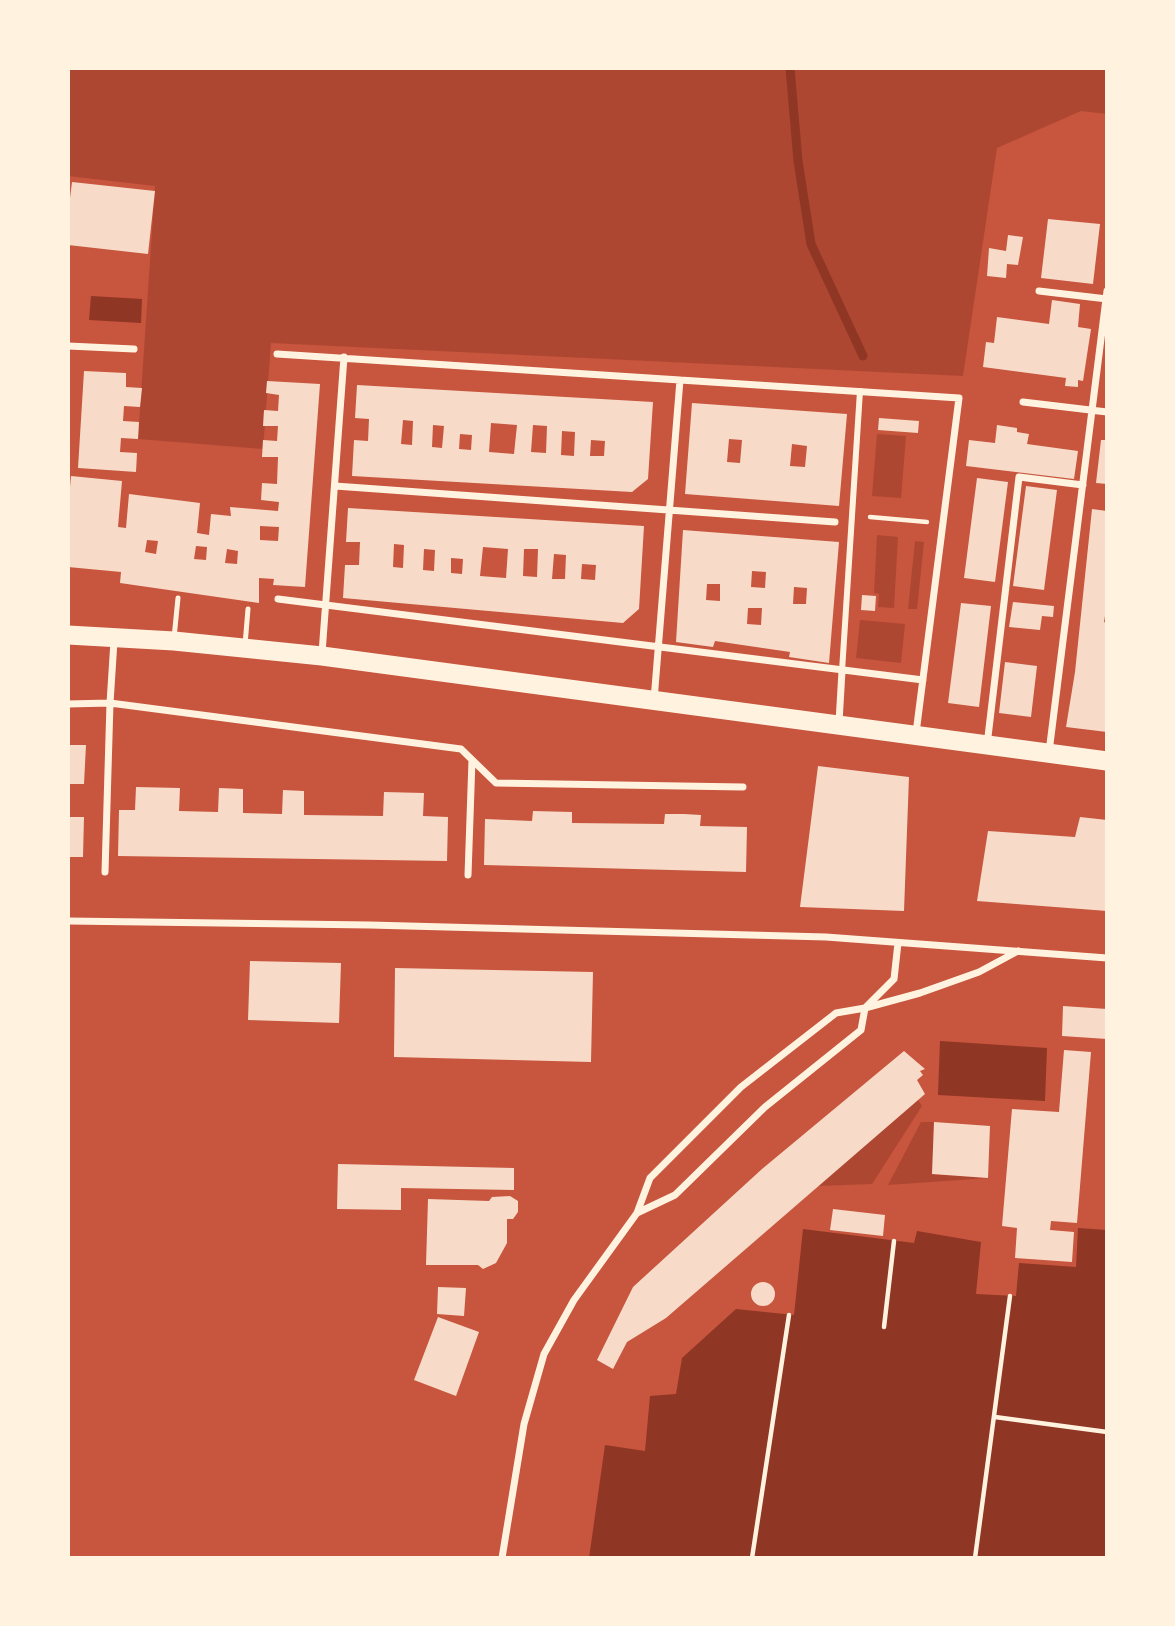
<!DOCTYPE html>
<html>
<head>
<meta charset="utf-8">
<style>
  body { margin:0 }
  #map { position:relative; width:1175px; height:1626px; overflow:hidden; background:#c8553d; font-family:"Playfair Display",serif }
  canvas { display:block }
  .frame { position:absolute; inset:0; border:70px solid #fff3e0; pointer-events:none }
</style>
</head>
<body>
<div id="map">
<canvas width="1175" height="1626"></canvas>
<div class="frame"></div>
</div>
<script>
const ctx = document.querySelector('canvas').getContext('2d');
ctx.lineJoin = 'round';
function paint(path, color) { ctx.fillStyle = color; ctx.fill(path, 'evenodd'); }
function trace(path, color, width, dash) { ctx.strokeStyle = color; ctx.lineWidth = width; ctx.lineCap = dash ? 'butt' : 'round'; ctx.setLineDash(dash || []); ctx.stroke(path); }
paint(new Path2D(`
  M68,68h1039v46l-26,-3 -84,37 -34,228 -692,-33 -8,106 -125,-10 17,-253 -87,-10z
  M877,434l29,2 -5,62 -29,-2z
  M877,535l21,2 -4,71 -16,-1 1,-13 -5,-1z
  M915,541l9,1 -7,67h-9z
  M860,620l45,4 -4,39 -45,-5z
  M918,1100l4,6 -50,78 -54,2z
  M921,1122h13l-2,52 56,4 -100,7z`), '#ae4732');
paint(new Path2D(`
  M91,296l51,3 -1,24 -52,-3z
  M940,1041l107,7 -2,53 -107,-6z
  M1078,1228l29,2v328h-518l16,-113 40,6 5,-55 26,-2 6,-36 54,-49 58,6 9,-86 111,14 3,-12 64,11 -5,52 40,2 3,-33 57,4z`), '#8f3625');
trace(new Path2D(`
  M790,68l8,93 13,83 52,112`), '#8f3625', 9);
paint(new Path2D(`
  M72,182l83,9 -7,63 -80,-9v-31z
  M1048,219l52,5 -7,60 -52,-6z
  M1008,235l15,2 -5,28 -11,-1 -1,14 -19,-2 2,-28 17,3z
  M1052,300l28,4 -2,23 13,2 -8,52 -5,-1v7l-13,-1 1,-8 -83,-11 3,-25 8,1 3,-26 52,7z
  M84,371l42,2v14l16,1 -2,19 -16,-1 -1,15 16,1 -1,17 -17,-1 -1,14 17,1 -1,19 -58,-4z
  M267,381l53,3 -15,203 -32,-2 1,-6 -15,-1v25l-139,-20 1,-11 -53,-5v-58l3,-33 51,5 -4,46 8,1 3,-34 71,9 -3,30 12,2 2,-21 20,2 -1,-9 48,4 1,-9 -18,-2 1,-17 15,1 1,-27h-16l1,-17 14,1 1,-15h-15l1,-16 14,1 1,-16 -13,-2zM260,526l19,1 -1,14 -18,-1zM147,540l11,1 -2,13 -11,-2zM196,546l11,1 -1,13 -12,-1zM227,549l11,2 -1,13 -12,-1z
  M357,385l296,17 -5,77 -16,13 -280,-16 2,-36 14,1 1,-22 -14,-1zM403,420l10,1 -1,24 -11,-1zM491,423l26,2 -3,29 -25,-2zM433,425l11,1 -2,22 -10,-1zM533,425l14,1 -1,27 -15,-1zM562,431l13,1 -1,24 -13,-1zM460,434l12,1 -1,15 -12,-1zM591,440l14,1 -1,15h-14z
  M692,403l155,11 -8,92 -154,-12zM729,439l13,1 -2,23 -13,-1zM792,444l15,2 -2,21 -15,-1z
  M879,418l40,3 -1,12 -40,-3z
  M997,425l20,3v4l12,2 -2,10 51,7 -4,28 -108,-13 3,-26 26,3z
  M1101,440h6v44l-11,-1z
  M977,478l31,4 -13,100 -31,-4z
  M1026,486l31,4 -13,100 -31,-4z
  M348,508l296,18 -5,83 -16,14 -280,-25 2,-33h14l1,-23h-14zM394,544l10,1 -1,23 -10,-1zM483,547l25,2 -2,29 -26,-2zM424,549l11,1 -1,21 -11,-1zM524,549h14l-1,28 -14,-1zM554,554l12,1 -1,24h-13zM451,558l12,1 -1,15 -11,-1zM582,564l14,1 -1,15 -14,-1z
  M1092,509l15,2v93l-3,18 3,1v109l-41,-5 9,-55z
  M683,530l156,12 -10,121 -40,-6 1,-5 -75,-11 -2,6 -37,-5zM752,571l14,1 -1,16 -14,-1zM707,584h13v17l-14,-1zM794,587l13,1 -1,16h-13zM748,608h14l-1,17 -14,-1z
  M862,595l14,1 -1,15 -14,-1z
  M1013,602l41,4 -1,11 -11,-1 -2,14 -31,-3z
  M961,603l30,3 -12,101 -31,-4z
  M1005,662l32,4 -6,51 -32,-4z
  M68,745h18l-2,39h-16z
  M818,766l91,11 -5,134 -104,-4z
  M136,787l44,1 -1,23 39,1 1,-24 24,1v24l39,1 1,-24 21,1v24l79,1 1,-24 40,1 -1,23 25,1 -1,44 -329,-5 1,-46h16z
  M533,811l39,1v11l92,1 1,-10h19l17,1 -1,11 47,1 -1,45 -262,-7 1,-46 47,2z
  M68,817h16l-1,40h-15z
  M1080,817l27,3v91l-130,-10 11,-70 87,6z
  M250,961l91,2 -2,60 -91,-3z
  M395,968l198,4 -2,90 -197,-5z
  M1063,1006l44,3v30l-45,-3z
  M1064,1050l27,2 -14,171 -26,-2 -1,9 24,2 -2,30 -57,-4 2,-30 -15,-2 10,-117 47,3z
  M904,1051l21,18 -5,2 3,4 -6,5 8,14 -259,224 -39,24 -14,27 -16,-9 36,-73 129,-118z
  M934,1122l56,4 -2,52 -56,-4z
  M338,1164l176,4v22l-113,-2v22l-64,-1z
  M510,1196l8,5v11l-5,7h-6v24l-11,20 -13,6 -5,-4h-52l2,-66 61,2 3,-4z
  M833,1209l52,6 -2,21 -53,-6z
  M751 1294a12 12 0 1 1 24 0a12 12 0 1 1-24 0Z
  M438,1287l28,1 -2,28 -27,-2z
  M438,1317l41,15 -23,64 -42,-16z`), '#f7dbc8');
trace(new Path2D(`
  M870,517l57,5
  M884,1327l10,-86
  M995,1417l112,15
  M752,1558l37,-243
  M975,1558l35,-262`), '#fff3e0', 4.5);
trace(new Path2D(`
  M174,638l4,-40
  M245,645l3,-36`), '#fff3e0', 5);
trace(new Path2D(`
  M842,671l18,-280`), '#fff3e0', 6);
trace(new Path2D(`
  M1039,291l68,8
  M68,346l66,3
  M277,354l682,44 -43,335
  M1023,402l84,10
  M335,486l500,36
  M278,599l645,81
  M322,653l22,-296
  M654,700l26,-320
  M68,704l42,-1 351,46 35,34 247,4
  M839,722l3,-51
  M987,745l32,-268 64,8
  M1049,752l58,-461
  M105,872l5,-169 4,-62
  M468,875l4,-115
  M68,921l302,4 456,12 281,21
  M637,1213l38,-18 90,-88 96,-77 4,-22 29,-29 4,-36
  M502,1558l22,-134 20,-70 30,-54 63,-87 13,-35 91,-91 95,-74 29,-5 55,-15 59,-21 39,-21`), '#fff3e0', 7);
trace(new Path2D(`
  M68,635l106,6 148,15 785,105`), '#fff3e0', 19);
</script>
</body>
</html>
